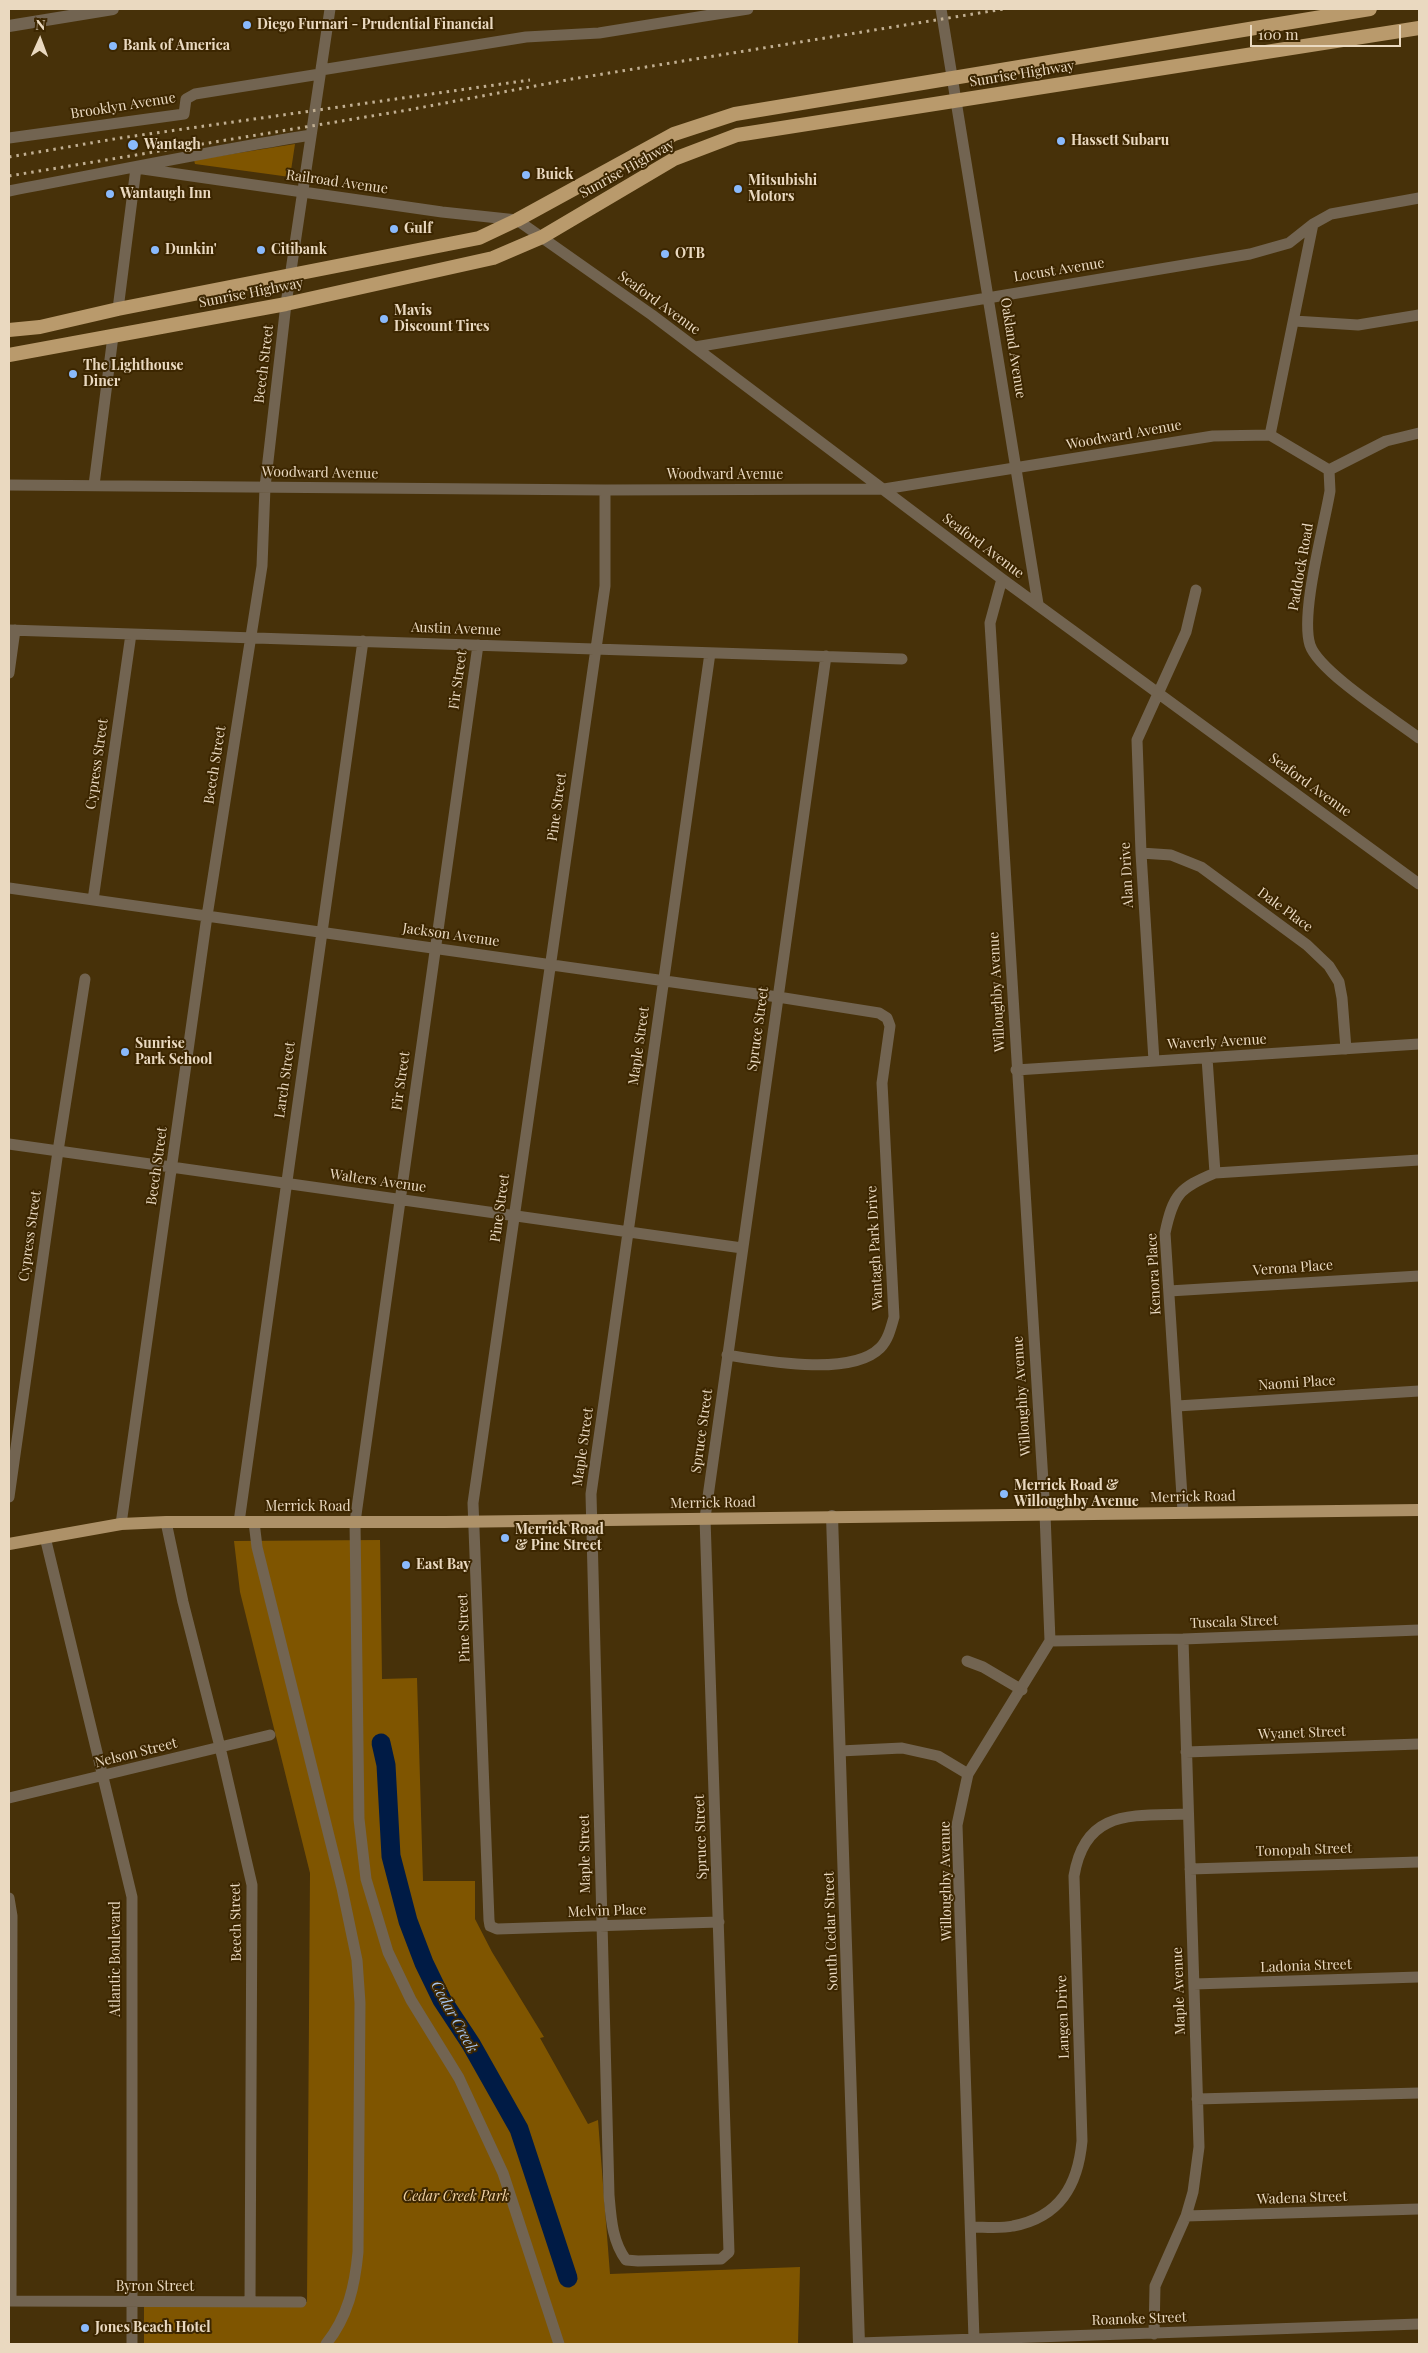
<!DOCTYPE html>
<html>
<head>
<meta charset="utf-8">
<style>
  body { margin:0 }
  #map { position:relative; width:1428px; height:2353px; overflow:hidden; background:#473109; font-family:"Playfair Display",serif }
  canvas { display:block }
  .frame { position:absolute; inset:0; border:10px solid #ead9c0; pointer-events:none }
  .north { position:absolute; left:15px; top:15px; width:50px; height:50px; -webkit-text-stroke:4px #3c2600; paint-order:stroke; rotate:2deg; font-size:14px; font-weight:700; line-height:20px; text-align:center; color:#ead9c0 }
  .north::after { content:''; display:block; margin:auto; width:18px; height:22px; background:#ead9c0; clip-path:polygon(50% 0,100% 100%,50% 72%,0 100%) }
  .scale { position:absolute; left:1250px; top:25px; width:151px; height:22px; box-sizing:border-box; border:2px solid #ead9c0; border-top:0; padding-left:6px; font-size:15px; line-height:18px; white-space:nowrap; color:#ead9c0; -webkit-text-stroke:4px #3c2600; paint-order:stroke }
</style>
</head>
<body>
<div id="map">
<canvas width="1428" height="2353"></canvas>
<div class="frame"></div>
<div class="north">N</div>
<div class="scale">100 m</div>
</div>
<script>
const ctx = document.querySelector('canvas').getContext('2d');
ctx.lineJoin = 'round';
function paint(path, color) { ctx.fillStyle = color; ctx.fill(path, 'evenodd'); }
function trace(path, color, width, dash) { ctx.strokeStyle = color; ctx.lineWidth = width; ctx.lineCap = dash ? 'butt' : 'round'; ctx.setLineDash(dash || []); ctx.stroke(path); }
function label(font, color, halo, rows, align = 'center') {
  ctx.font = font + ' "Playfair Display",serif'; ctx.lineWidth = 4; ctx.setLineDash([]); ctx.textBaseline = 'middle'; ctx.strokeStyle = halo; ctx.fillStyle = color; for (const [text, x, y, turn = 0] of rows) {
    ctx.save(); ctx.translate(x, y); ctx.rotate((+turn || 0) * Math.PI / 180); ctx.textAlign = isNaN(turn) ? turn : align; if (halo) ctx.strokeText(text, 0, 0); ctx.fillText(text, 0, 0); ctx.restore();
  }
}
paint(new Path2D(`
  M295,144l-5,33 -95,-13 -1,-4z
  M380,1540l2,139 35,-1 6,203h52v38l17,33 52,85 -4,1 48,86 10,-4 12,154 190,-7 -2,77h-654v-43l163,1 3,-429 -70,-281 -6,-51z`), '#7f5500');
trace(new Path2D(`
  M381,1743l5,22 5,91 17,65 16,42 18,37 29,44 48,85 49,149`), '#001b45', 19);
trace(new Path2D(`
  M941,9l97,595
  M321,70l205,-33 73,-4 149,-24
  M9,138l175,-24 2,-15 9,-5 125,-20
  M9,191c101,-19 201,-40 302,-56
  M118,309l18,-141 306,44 75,8 135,95 350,264 417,305
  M1294,321l64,4 61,-10
  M695,347l555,-93 39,-11 24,-19 18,-10 88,-16
  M1270,435l43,-211
  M1329,470l1,21c-6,36 -30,122 -20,154 9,27 84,74 109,93
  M9,485l596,5 279,-1 329,-53 57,-1 59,35 57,-29 33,-8
  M94,485l19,-149
  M605,490v96l-132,917 16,417 1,6 7,3 222,-7
  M9,630l893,29
  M478,645l-123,877 4,297 7,60 22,73 23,48 48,78 44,95 56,171
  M710,653l-119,841 18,701c2,23 3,46 17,65l12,1 83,-2 8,-7 -24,-734 121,-862
  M9,673l6,-43
  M1141,853l30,2 30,12 106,78 22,21 10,16 3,16 4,51
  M9,888l769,109 101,16 8,5 3,8 -8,57 12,234c-3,11 -6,23 -14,31 -29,29 -115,13 -153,7
  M93,900l38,-266
  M1207,1058l8,115
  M1154,1061l-13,-208 -4,-113 49,-108 10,-42
  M1016,1070l403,-26
  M9,1144l733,104
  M1169,1291l250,-15
  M1177,1406l242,-15
  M9,1497l49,-346 27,-172
  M1183,1512l-18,-279c8,-38 14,-45 50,-60l204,-13
  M166,1522l17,80 37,145 32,138 -2,417
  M239,1522l124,-881
  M254,1522l3,25 85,341 15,72 3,43 -2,249c-3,33 -10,65 -32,92
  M121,1524l86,-608 55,-350 3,-79 21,-183 44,-295
  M45,1537l87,360v447
  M1050,1641l133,-2 236,-9
  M967,1661l16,6 39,23
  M840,1751l62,-3 36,8 30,18
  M1186,1752l233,-8
  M9,1798l261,-63
  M1190,1869l229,-7
  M9,1898l3,18 -1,385
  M1194,1984l225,-7
  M1197,2099l222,-6
  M1186,2216l233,-7
  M971,2227c13,0 29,2 42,-1 47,-9 65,-41 69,-85l-8,-265c11,-68 59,-60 114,-62
  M9,2301l292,1
  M1154,2334l1,-48 31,-70 7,-24 6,-45 -16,-508
  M974,2339l-17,-514 11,-51 82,-133 -5,-127 -55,-891 12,-44
  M859,2343l560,-19`), '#726451', 11);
trace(new Path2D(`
  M9,26l104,-17
  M832,1516l27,828`), '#726451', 12);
trace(new Path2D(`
  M9,1544l112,-20 45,-2h279l974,-12`), '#ad9168', 12);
trace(new Path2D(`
  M9,330l31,-3 78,-18 361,-71 38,-18 157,-86 61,-20 635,-105
  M9,355l277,-51 207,-46 49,-21 132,-78 63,-24 682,-107`), '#b99a6c', 14);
trace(new Path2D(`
  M9,157l111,-19 410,-58
  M9,176l399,-66 164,-31 432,-70`), '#c1af92', 3, [2.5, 5]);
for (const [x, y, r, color] of [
  [247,25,5,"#8abafc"],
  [113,46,5,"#8abafc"],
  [1061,141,5,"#8abafc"],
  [133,145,6,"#8abafc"],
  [526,175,5,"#8abafc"],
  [738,189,5,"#8abafc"],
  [110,194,5,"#8abafc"],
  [394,229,5,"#8abafc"],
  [155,250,5,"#8abafc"],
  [261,250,5,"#8abafc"],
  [665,254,5,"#8abafc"],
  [384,319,5,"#8abafc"],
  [73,374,5,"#8abafc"],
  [125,1052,5,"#8abafc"],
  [1004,1494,5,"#8abafc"],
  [505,1538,5,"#8abafc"],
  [406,1565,5,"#8abafc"],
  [85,2328,5,"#8abafc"]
]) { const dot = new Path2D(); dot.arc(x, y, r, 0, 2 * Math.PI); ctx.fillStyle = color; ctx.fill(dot); trace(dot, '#3c2600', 2); }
label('bold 14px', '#ead9c0', '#3c2600', [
  ["Diego Furnari - Prudential Financial",257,25],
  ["Bank of America",123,46],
  ["Hassett Subaru",1071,141],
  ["Wantagh",144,145],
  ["Buick",536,175],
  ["Mitsubishi",748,181],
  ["Motors",748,197],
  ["Wantaugh Inn",120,194],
  ["Gulf",404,229],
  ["Dunkin'",165,250],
  ["Citibank",271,250],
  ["OTB",675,254],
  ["Mavis",394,311],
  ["Discount Tires",394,327],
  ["The Lighthouse",83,366],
  ["Diner",83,382],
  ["Sunrise",135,1044],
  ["Park School",135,1060],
  ["Merrick Road &",1014,1486],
  ["Willoughby Avenue",1014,1502],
  ["Merrick Road",515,1530],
  ["& Pine Street",515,1546],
  ["East Bay",416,1565],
  ["Jones Beach Hotel",95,2328]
], 'left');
label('14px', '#ead9c0', '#3c2600', [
  ["Sunrise Highway",1022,74,-9],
  ["Brooklyn Avenue",123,106,-9],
  ["Sunrise Highway",627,169,-29],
  ["Railroad Avenue",337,182,8],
  ["Locust Avenue",1059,270,-9],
  ["Sunrise Highway",251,293,-11],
  ["Seaford Avenue",659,303,36],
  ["Oakland Avenue",1013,348,81],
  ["Beech Street",264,364,-83],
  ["Woodward Avenue",1124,435,-10],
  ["Woodward Avenue",320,473,1],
  ["Woodward Avenue",725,475],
  ["Seaford Avenue",983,546,37],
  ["Paddock Road",1301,567,-80],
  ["Austin Avenue",456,629,2],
  ["Fir Street",458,680,-82],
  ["Cypress Street",97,764,-82],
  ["Beech Street",215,765,-81],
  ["Seaford Avenue",1310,785,36],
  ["Pine Street",557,807,-82],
  ["Alan Drive",1127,875,-93],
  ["Dale Place",1285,910,36],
  ["Jackson Avenue",451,935,8],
  ["Willoughby Avenue",997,992,-93],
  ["Spruce Street",758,1029,-82],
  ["Waverly Avenue",1217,1042,-3],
  ["Maple Street",639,1046,-82],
  ["Larch Street",285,1080,-82],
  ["Fir Street",401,1081,-82],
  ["Beech Street",157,1166,-82],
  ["Walters Avenue",378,1181,8],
  ["Pine Street",500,1208,-82],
  ["Cypress Street",30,1236,-82],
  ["Wantagh Park Drive",875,1248,-93],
  ["Verona Place",1293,1268,-4],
  ["Kenora Place",1154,1274,-93],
  ["Naomi Place",1297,1383,-4],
  ["Willoughby Avenue",1022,1396,-94],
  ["Spruce Street",702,1431,-82],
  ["Maple Street",583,1447,-82],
  ["Merrick Road",1193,1497,-1],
  ["Merrick Road",713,1503,-1],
  ["Merrick Road",308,1507],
  ["Tuscala Street",1234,1622,-2],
  ["Pine Street",464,1628,-92],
  ["Wyanet Street",1302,1733,-2],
  ["Nelson Street",136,1753,-14],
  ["Spruce Street",701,1837,-92],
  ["Tonopah Street",1304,1850,-2],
  ["Maple Street",585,1854,-91],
  ["Willoughby Avenue",946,1881,-91],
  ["Melvin Place",607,1911,-2],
  ["Beech Street",236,1922,-91],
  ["South Cedar Street",831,1931,-92],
  ["Atlantic Boulevard",116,1959,-90],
  ["Ladonia Street",1306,1966,-2],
  ["Maple Avenue",1179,1991,-92],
  ["Langen Drive",1063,2017,-92],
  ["Wadena Street",1302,2198,-2],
  ["Byron Street",155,2287],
  ["Roanoke Street",1139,2319,-2]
]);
label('italic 14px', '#f4d4a6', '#3c2600', [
  ["Cedar Creek Park",456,2197]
]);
label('italic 15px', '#a6c5f0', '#3c2600', [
  ["Cedar Creek",454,2017,61]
]);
</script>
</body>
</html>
